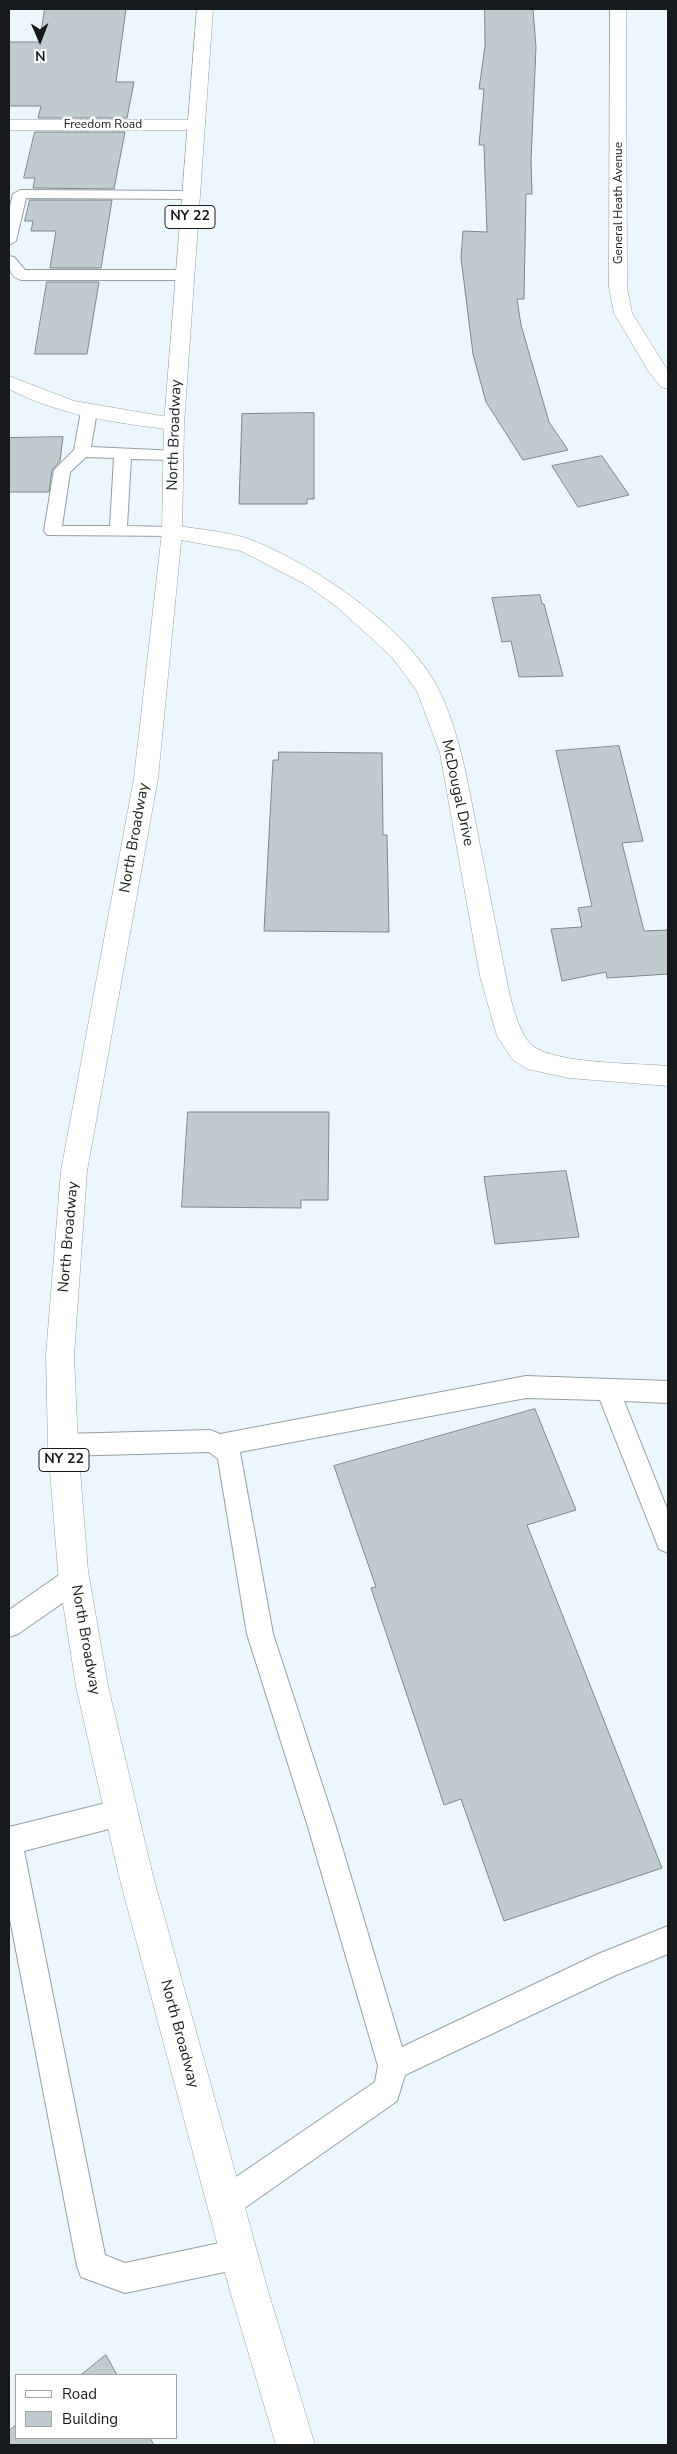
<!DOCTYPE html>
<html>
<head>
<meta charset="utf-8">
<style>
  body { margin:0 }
  #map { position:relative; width:677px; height:2454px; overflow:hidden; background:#ecf7fd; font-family:"Nunito Sans",sans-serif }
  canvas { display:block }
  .frame { position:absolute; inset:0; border:10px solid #161a1c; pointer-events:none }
  .legend { position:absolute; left:15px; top:2374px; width:162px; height:65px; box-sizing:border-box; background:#fff; border:1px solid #a2a3a4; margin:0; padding:6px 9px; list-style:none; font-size:15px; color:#161a1c }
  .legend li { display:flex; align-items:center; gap:10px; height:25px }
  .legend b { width:25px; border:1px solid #a2a3a4 }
  .north { position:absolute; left:15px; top:15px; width:50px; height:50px; -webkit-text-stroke:4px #fff; paint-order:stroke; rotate:179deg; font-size:14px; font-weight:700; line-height:20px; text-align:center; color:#161a1c }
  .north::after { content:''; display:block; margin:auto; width:18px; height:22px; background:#161a1c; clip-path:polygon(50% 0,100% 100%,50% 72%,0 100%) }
</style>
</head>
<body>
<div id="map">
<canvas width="677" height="2454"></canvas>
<div class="frame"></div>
<ul class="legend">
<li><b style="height:6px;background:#fff"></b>Road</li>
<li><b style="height:14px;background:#c0cbd0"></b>Building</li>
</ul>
<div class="north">N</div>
</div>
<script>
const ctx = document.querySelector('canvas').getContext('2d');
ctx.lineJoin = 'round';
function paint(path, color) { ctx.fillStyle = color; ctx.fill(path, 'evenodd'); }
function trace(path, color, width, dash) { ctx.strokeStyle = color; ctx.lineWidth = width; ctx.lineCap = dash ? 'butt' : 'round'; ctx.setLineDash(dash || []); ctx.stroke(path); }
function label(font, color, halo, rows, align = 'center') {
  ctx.font = font + ' "Nunito Sans",sans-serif'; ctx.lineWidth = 5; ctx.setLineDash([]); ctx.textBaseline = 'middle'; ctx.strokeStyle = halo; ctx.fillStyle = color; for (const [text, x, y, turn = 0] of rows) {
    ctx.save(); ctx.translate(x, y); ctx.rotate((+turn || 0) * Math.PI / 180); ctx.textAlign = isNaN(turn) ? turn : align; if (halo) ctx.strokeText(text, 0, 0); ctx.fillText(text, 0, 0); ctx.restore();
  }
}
const building = new Path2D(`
  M45,9h81l-10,73h18l-7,36h-89l3,-12h-32v-64h30z
  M485,9h48l3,38 -5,114 1,33h-6l-2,105h-7l4,26 28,97 19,28 -45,10 -37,-58 -13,-48 -12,-96 2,-27 24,1 -3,-87h-5l5,-56h-5l6,-43z
  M35,132h90l-11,57 -81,-1 2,-10h-11z
  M30,200h82l-11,68h-51l6,-37h-25l2,-10h-8z
  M47,282h52l-12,72h-52z
  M314,413v86h-7v5h-68l3,-90z
  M63,437l-3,24 -8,9 -3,22h-40v-54z
  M602,456l27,39 -51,12 -26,-41z
  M540,595l2,9h2l19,72 -44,1 -8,-36 -9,1 -10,-44z
  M619,746l24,95 -21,2 22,88 24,-1v44l-61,4 -1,-6 -44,9 -11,-52 31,-2 -4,-19 14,-2 -36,-155z
  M279,752l103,1 1,82h4l2,97 -125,-1 9,-171h5z
  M188,1112h141l-1,88h-27v8l-119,-1z
  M566,1171l13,66 -84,7 -11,-67z
  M535,1409l41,101 -49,15 135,343 -158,53 -43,-122 -17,6 -73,-217 5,-1 -42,-121z
  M106,2355l11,20h-36z
  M16,2425v13h134l4,7h-145v-14z`);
paint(building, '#c0cbd0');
trace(building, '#7d878c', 1);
const lane = new Path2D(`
  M20,190l171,1 7,4 -7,4 -165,-1 -10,43 -7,4v-34l4,-17z
  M9,256l5,1 11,13h160l8,5 -8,5h-164c-12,-4 -13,-14 -12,-24z
  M89,406l6,2 2,3 -6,36 88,4 2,4 -2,4 -6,1 -42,-1 -4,67 45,1 6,1 3,4 -3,4 -131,-1 -3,-4 10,-61 20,-20 7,-39 2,-3zM86,457l28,1 -4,68h-48l8,-54z
  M526,1376l142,5v22l-44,-2 44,110v42l-9,-4 -59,-149 -74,-2 -286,54 33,182 63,193 66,220 196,-93 70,-28v28l-52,21 -211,100 -8,26 -161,113 -11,4 -11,-4 -4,-11 4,-11 161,-110 3,-16 -70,-239 -61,-193 -29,-175 -9,-7 -146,4 -9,-3 -3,-8 3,-8 9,-3 147,-4 10,4z
  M75,1567l9,3 4,9 -4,9 -66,46 -9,3v-27l57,-40z
  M122,1799l10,4 4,10 -4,10 -108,28 81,404 20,8 114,-24 11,4 4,11 -4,11 -11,4 -114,24 -44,-16 -4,-11 -68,-352v-87z`);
const street = new Path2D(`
  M610,9h16l1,278 5,26 36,58v18l-7,-2 -12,-15 -35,-59 -5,-26z
  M9,120h187l6,1 2,4 -2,4 -6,1h-187z
  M9,376l65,25 100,17 7,2 3,4 -3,4 -7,2c-56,-7 -114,-14 -165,-41z
  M172,525c24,4 61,7 82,16 62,25 153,87 184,147 21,43 29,90 38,137 9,44 17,88 26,131 4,22 13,77 31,90 23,18 103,17 135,20v20l-99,-8 -42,-9 -15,-10 -15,-23 -17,-60 -40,-223 -23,-62 -25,-34 -56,-51 -31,-22 -64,-33 -76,-14 -3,-5 3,-5z`);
const primary = new Path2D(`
  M197,9h16l-29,415 -2,108 -24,246 -71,393 -13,184 4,90 10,126 20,115 45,190 115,415 47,154h-39l-46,-154 -111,-415 -43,-190 -18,-115 -10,-126 -2,-90 15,-184 73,-393 28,-246 2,-108z`);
trace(lane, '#959fa5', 2);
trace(street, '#959fa5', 1);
trace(primary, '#959fa5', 1);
paint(lane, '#fff');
paint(street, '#fff');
paint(primary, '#fff');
label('12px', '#161a1c', '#fff', [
  ["Freedom Road",103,125],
  ["General Heath Avenue",619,203,-90]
]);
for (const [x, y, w] of [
  [190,217,50],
  [64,1460,50]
]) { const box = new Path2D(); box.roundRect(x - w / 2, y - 11.5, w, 23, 4); ctx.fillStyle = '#fff'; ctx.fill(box); trace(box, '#161a1c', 1); }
label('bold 14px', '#161a1c', null, [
  ["NY 22",190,217],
  ["NY 22",64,1460]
]);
label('15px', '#161a1c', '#fff', [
  ["North Broadway",175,435,-88],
  ["McDougal Drive",457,793,78],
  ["North Broadway",135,838,-80],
  ["North Broadway",69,1237,-85],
  ["North Broadway",85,1640,80],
  ["North Broadway",179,2034,75]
]);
</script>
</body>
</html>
